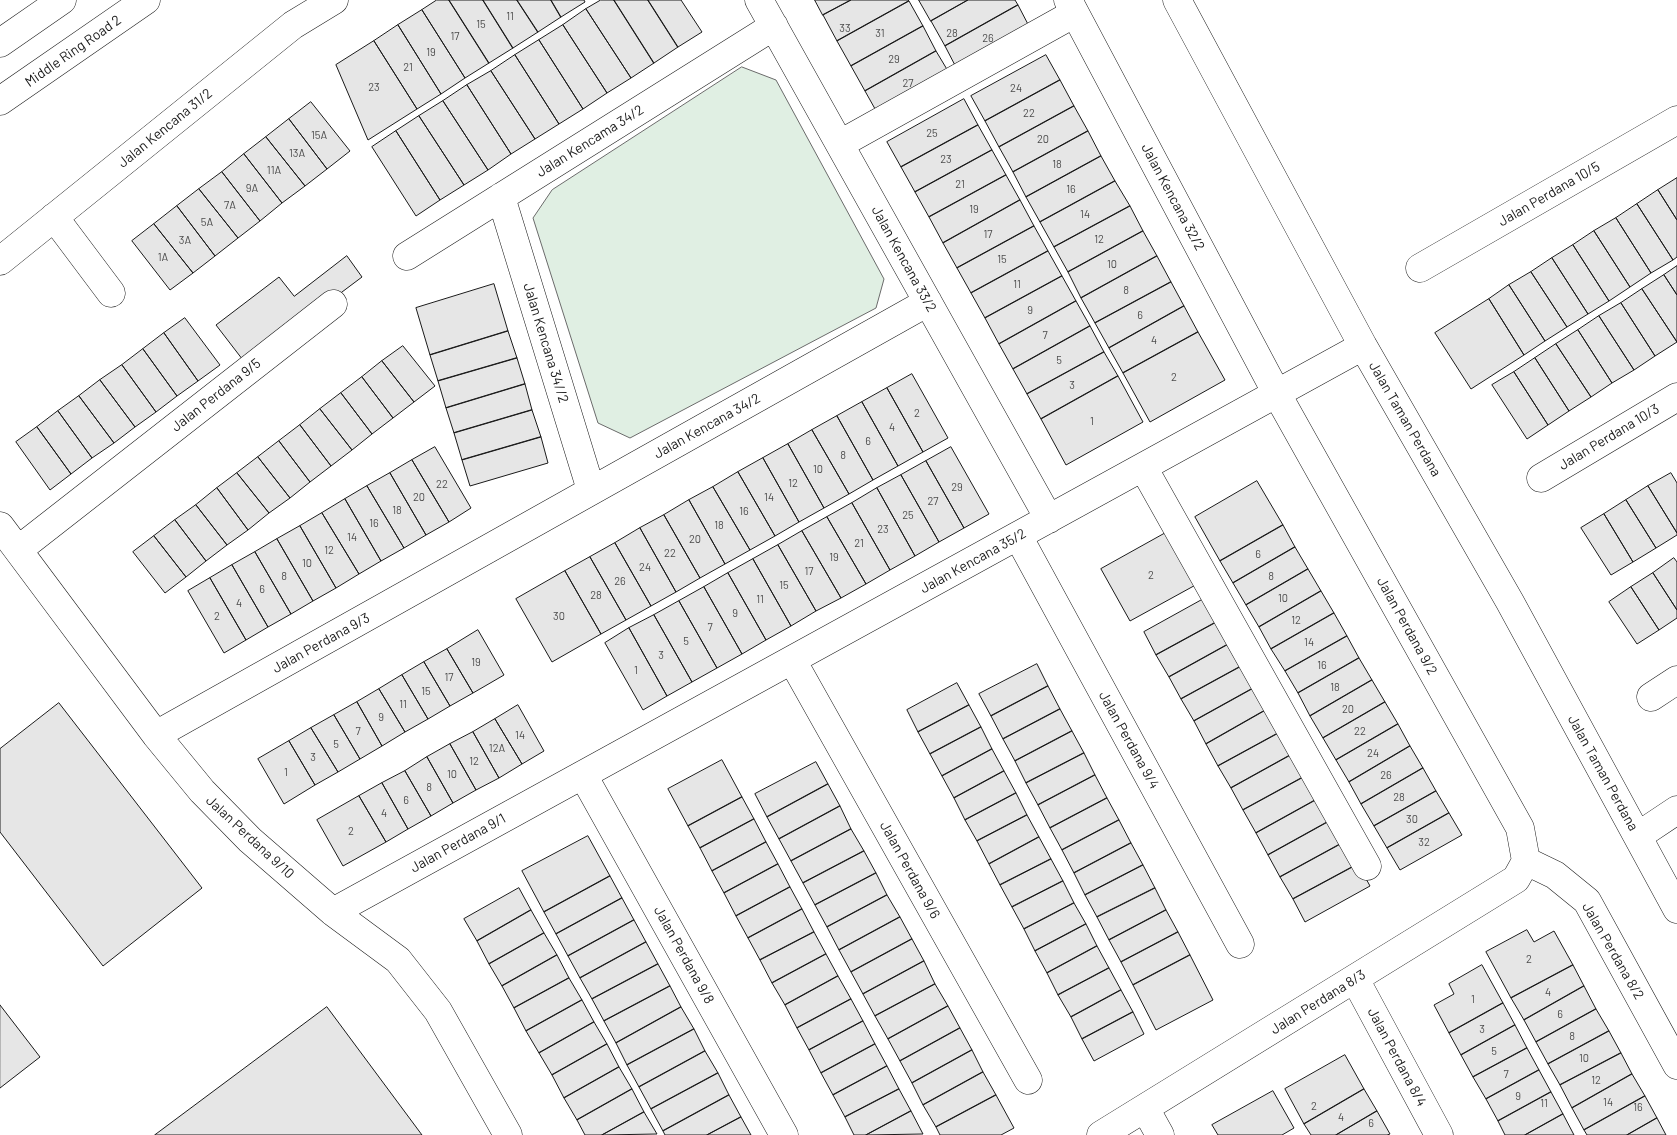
<!DOCTYPE html>
<html>
<head>
<meta charset="utf-8">
<style>
  body { margin:0 }
  canvas { display:block; background:#fff }
</style>
</head>
<body>
<canvas width="1677" height="1135"></canvas>
<script>
const ctx = document.querySelector('canvas').getContext('2d');
ctx.lineJoin = 'round';
function paint(path, color) { ctx.fillStyle = color; ctx.fill(path, 'evenodd'); }
function trace(path, color, width, dash) { ctx.strokeStyle = color; ctx.lineWidth = width; ctx.lineCap = dash ? 'butt' : 'round'; ctx.setLineDash(dash || []); ctx.stroke(path); }
function label(font, color, halo, rows, align = 'center') {
  ctx.font = font + ' Barlow,sans-serif'; ctx.lineWidth = 4; ctx.setLineDash([]); ctx.textBaseline = 'middle'; ctx.strokeStyle = halo; ctx.fillStyle = color; for (const [text, x, y, turn = 0] of rows) {
    ctx.save(); ctx.translate(x, y); ctx.rotate((+turn || 0) * Math.PI / 180); ctx.textAlign = isNaN(turn) ? turn : align; if (halo) ctx.strokeText(text, 0, 0); ctx.fillText(text, 0, 0); ctx.restore();
  }
}
const green = new Path2D(`
  M742,67l34,13 108,199 -8,29 -246,130 -32,-15 -65,-205 19,-28z`);
paint(green, '#e0efe3');
trace(green, '#6a6a6a', 1);
const building = new Path2D(`
  M437,0h12l40,63 -24,15 -43,-68z
  M449,0h34l30,48 -24,15z
  M483,0h34l21,32 -25,16z
  M517,0h34l10,17 -23,15z
  M551,0h33l1,2 -24,15z
  M601,0h13l40,63 -23,15 -45,-69z
  M614,0h34l30,47 -24,16z
  M648,0h33l21,32 -24,15z
  M815,0h36l-28,15z
  M851,0h57l1,1 -72,40 -14,-26z
  M919,0h49l-37,21z
  M968,0h47l3,5 -73,41 -14,-25z
  M909,1l14,25 -72,40 -14,-25z
  M1018,5l13,25 -73,41 -13,-25z
  M586,9l45,69 -24,15 -44,-68z
  M422,10l43,68 -24,16 -43,-69z
  M398,25l43,69 -24,15 -43,-68z
  M563,25l44,68 -24,16 -44,-69z
  M923,26l13,25 -71,40 -14,-25z
  M539,40l44,69 -24,15 -44,-69z
  M374,41l43,68 -49,31 -32,-75z
  M936,51l15,25 -72,40 -14,-25z
  M515,55l44,69 -24,15 -44,-68z
  M1046,55l14,25 -75,41 -14,-25z
  M491,71l44,68 -24,15 -44,-69z
  M1060,80l14,26 -75,41 -14,-26z
  M467,85l44,69 -23,16 -45,-69z
  M964,99l14,26 -77,42 -14,-25z
  M443,101l45,69 -24,15 -45,-69z
  M311,102l39,49 -23,18 -38,-50z
  M1074,106l14,25 -75,41 -14,-25z
  M419,116l45,69 -24,15 -44,-69z
  M289,119l38,50 -22,17 -39,-49z
  M978,125l14,25 -77,42 -14,-25z
  M396,131l44,69 -24,16 -44,-69z
  M1088,131l13,25 -75,41 -13,-25z
  M266,137l39,49 -23,17 -38,-49z
  M992,150l14,25 -77,42 -14,-25z
  M244,154l38,49 -22,18 -38,-49z
  M1101,156l14,25 -75,41 -14,-25z
  M222,172l38,49 -22,17 -39,-49z
  M1006,175l14,25 -77,43 -14,-26z
  M1677,178v42l-19,-30z
  M1115,181l15,25 -76,41 -14,-25z
  M199,189l39,49 -23,18 -38,-50z
  M1658,190l19,30v37l-4,3 -36,-56z
  M1020,200l14,26 -77,42 -14,-25z
  M1637,204l36,56 -22,13 -35,-55z
  M177,206l38,50 -22,17 -39,-49z
  M1130,206l13,25 -75,41 -14,-25z
  M1616,218l35,55 -21,14 -36,-56z
  M154,224l39,49 -23,17 -38,-49z
  M1034,226l14,25 -77,42 -14,-25z
  M1143,231l14,25 -76,42 -13,-26z
  M1594,231l36,56 -21,14 -36,-56z
  M1573,245l36,56 -21,13 -36,-56z
  M1048,251l14,25 -77,42 -14,-25z
  M347,256l15,21 -116,87 -30,-39 63,-48 15,19z
  M1157,256l14,26 -76,41 -14,-25z
  M1552,258l36,56 -21,13 -36,-55z
  M1677,266v29l-13,-20z
  M1531,272l36,55 -22,14 -36,-56z
  M1664,275l13,20v47l-35,-53z
  M1062,276l14,25 -77,43 -14,-26z
  M1171,282l13,24 -75,42 -14,-25z
  M494,284l14,47 -78,24 -14,-47z
  M1509,285l36,56 -21,14 -35,-56z
  M1642,289l35,53 -22,14 -34,-53z
  M1489,299l35,56 -53,34 -36,-56z
  M1076,301l14,25 -77,43 -14,-25z
  M1621,303l34,53 -21,14 -35,-54z
  M1184,306l14,26 -75,41 -14,-25z
  M1599,316l35,54 -22,13 -34,-53z
  M185,318l35,47 -22,16 -34,-48z
  M1090,326l14,26 -77,42 -14,-25z
  M1578,330l34,53 -21,14 -35,-53z
  M508,331l9,27 -79,23 -8,-26z
  M1198,332l27,48 -75,42 -27,-49z
  M164,333l34,48 -21,15 -34,-47z
  M1556,344l35,53 -22,14 -34,-53z
  M403,346l32,40 -21,16 -32,-41z
  M143,349l34,47 -21,16 -34,-47z
  M1104,352l14,24 -77,43 -14,-25z
  M517,358l8,26 -79,24 -8,-27z
  M1535,358l34,53 -21,14 -34,-53z
  M382,361l32,41 -21,16 -31,-41z
  M122,365l34,47 -21,15 -35,-47z
  M1514,372l34,53 -21,14 -35,-54z
  M912,374l36,64 -25,14 -36,-64z
  M1118,376l25,46 -77,43 -25,-46z
  M362,377l31,41 -21,16 -31,-41z
  M100,380l35,47 -21,16 -35,-47z
  M525,384l7,26 -78,23 -8,-25z
  M887,388l36,64 -25,14 -36,-64z
  M341,393l31,41 -20,16 -32,-41z
  M79,396l35,47 -22,15 -34,-47z
  M862,402l36,64 -25,14 -36,-64z
  M320,409l32,41 -21,16 -31,-41z
  M532,410l9,27 -79,23 -8,-27z
  M58,411l34,47 -21,16 -34,-47z
  M837,416l36,64 -24,14 -37,-64z
  M300,425l31,41 -21,16 -31,-41z
  M37,427l34,47 -21,16 -34,-48z
  M812,430l37,64 -25,14 -36,-64z
  M541,437l7,26 -78,23 -8,-26z
  M279,441l31,41 -20,16 -32,-41z
  M788,444l36,64 -25,14 -36,-64z
  M435,447l36,61 -22,14 -37,-62z
  M951,447l38,67 -25,14 -38,-67z
  M258,457l32,41 -21,15 -32,-40z
  M763,458l36,64 -24,14 -37,-64z
  M412,460l37,62 -23,13 -36,-62z
  M926,461l38,67 -25,14 -38,-67z
  M738,472l37,64 -25,14 -37,-63z
  M237,473l32,40 -21,17 -31,-42z
  M390,473l36,62 -22,13 -37,-62z
  M1671,473l6,10v50l-29,-47z
  M901,475l38,67 -24,14 -38,-68z
  M1257,481l26,44 -63,36 -25,-44z
  M367,486l37,62 -23,13 -36,-62z
  M1648,486l29,47v2l-21,13 -30,-48z
  M713,487l37,63 -25,14 -36,-64z
  M217,488l31,42 -21,15 -31,-40z
  M877,488l38,68 -25,14 -38,-67z
  M345,499l36,62 -22,13 -37,-61z
  M689,500l36,64 -25,14 -36,-63z
  M1626,500l30,48 -23,14 -29,-48z
  M852,503l38,67 -24,14 -39,-67z
  M196,505l31,40 -21,16 -31,-41z
  M322,513l37,61 -23,14 -36,-62z
  M1604,514l29,48 -22,13 -30,-47z
  M664,515l36,63 -24,14 -36,-64z
  M827,517l39,67 -25,14 -39,-67z
  M175,520l31,41 -20,16 -32,-41z
  M1283,525l12,22 -62,36 -13,-22z
  M300,526l36,62 -23,13 -36,-62z
  M640,528l36,64 -25,14 -36,-63z
  M1171,530l30,52 -71,39 -29,-52z
  M802,531l39,67 -25,13 -38,-66z
  M154,536l32,41 -21,16 -32,-41z
  M277,539l36,62 -22,13 -36,-62z
  M615,543l36,63 -25,14 -36,-63z
  M778,545l38,66 -25,15 -38,-67z
  M1295,547l13,22 -62,36 -13,-22z
  M255,552l36,62 -23,13 -36,-62z
  M590,557l36,63 -25,14 -36,-63z
  M1674,558l3,4v48l-24,-37z
  M753,559l38,67 -25,14 -38,-67z
  M232,565l36,62 -22,13 -36,-62z
  M1308,569l13,22 -62,36 -13,-22z
  M565,571l36,63 -49,28 -36,-63z
  M728,573l38,67 -24,14 -38,-67z
  M1653,573l24,37v8l-18,12 -28,-43z
  M210,578l36,62 -22,13 -36,-62z
  M704,587l38,67 -25,14 -38,-67z
  M1631,587l28,43 -22,14 -28,-42z
  M1321,591l13,22 -63,36 -12,-22z
  M1209,596l13,23 -66,36 -12,-23z
  M679,601l38,67 -25,14 -38,-67z
  M1334,613l13,23 -62,35 -14,-22z
  M654,615l38,67 -25,14 -38,-68z
  M1222,619l12,22 -65,36 -13,-22z
  M629,628l38,68 -24,14 -38,-67z
  M478,630l26,45 -31,18 -26,-44z
  M1347,636l12,22 -61,35 -13,-22z
  M1234,641l13,22 -66,36 -12,-22z
  M447,649l26,44 -23,13 -26,-44z
  M1359,658l13,22 -62,36 -12,-23z
  M424,662l26,44 -22,13 -26,-44z
  M1247,663l12,22 -65,36 -13,-22z
  M1037,664l11,22 -57,30 -12,-22z
  M402,675l26,44 -23,13 -26,-43z
  M1372,680l13,22 -62,36 -13,-22z
  M957,683l12,22 -51,27 -11,-22z
  M1259,685l12,22 -65,37 -12,-23z
  M1048,686l12,23 -57,30 -12,-23z
  M379,689l26,43 -23,14 -25,-44z
  M357,702l25,44 -22,13 -26,-44z
  M1385,702l13,22 -62,36 -13,-22z
  M59,703l143,185 -99,78 -103,-134v-83z
  M518,705l26,46 -22,13 -27,-45z
  M969,705l12,22 -51,27 -12,-22z
  M1271,707l13,23 -66,36 -12,-22z
  M1060,709l12,22 -57,30 -12,-22z
  M334,715l26,44 -22,13 -27,-44z
  M495,719l27,45 -23,14 -26,-46z
  M1398,724l12,22 -61,36 -13,-22z
  M981,727l11,22 -50,27 -12,-22z
  M311,728l27,44 -23,13 -26,-44z
  M1284,730l12,22 -65,36 -13,-22z
  M1072,731l12,22 -58,30 -11,-22z
  M473,732l26,46 -23,12 -26,-46z
  M289,741l26,44 -31,19 -26,-45z
  M450,744l26,46 -23,13 -26,-46z
  M1410,746l13,22 -62,36 -12,-22z
  M992,749l12,22 -50,27 -12,-22z
  M1296,752l13,22 -66,36 -12,-22z
  M1084,753l11,22 -57,30 -12,-22z
  M427,757l26,46 -22,13 -26,-45z
  M722,760l20,37 -54,29 -20,-37z
  M816,762l12,22 -61,33 -12,-23z
  M1423,768l13,23 -62,35 -13,-22z
  M405,771l26,45 -23,13 -26,-46z
  M1004,771l12,22 -51,27 -11,-22z
  M1309,774l12,23 -65,36 -13,-23z
  M1095,775l12,23 -57,30 -12,-23z
  M382,783l26,46 -22,13 -27,-46z
  M828,784l12,22 -61,33 -12,-22z
  M1436,791l13,22 -62,35 -13,-22z
  M1016,793l11,22 -50,26 -12,-21z
  M359,796l27,46 -43,24 -26,-46z
  M742,797l12,22 -54,29 -12,-22z
  M1321,797l12,22 -65,36 -12,-22z
  M1107,798l12,22 -57,30 -12,-22z
  M840,806l11,23 -60,32 -12,-22z
  M1449,813l13,22 -62,35 -13,-22z
  M1027,815l12,22 -50,27 -12,-23z
  M754,819l12,23 -54,29 -12,-23z
  M1333,819l13,22 -66,36 -12,-22z
  M1119,820l12,23 -57,30 -12,-23z
  M851,829l13,22 -61,32 -12,-22z
  M588,836l22,40 -66,36 -22,-41z
  M1039,837l12,22 -51,26 -11,-21z
  M1346,841l12,23 -65,35 -13,-22z
  M766,842l12,22 -54,29 -12,-22z
  M1131,843l12,22 -58,30 -11,-22z
  M864,851l12,22 -61,32 -12,-22z
  M1051,859l12,22 -51,26 -12,-22z
  M778,864l12,23 -54,29 -12,-23z
  M1358,864l12,22 -65,36 -12,-23z
  M1143,865l12,23 -58,29 -12,-22z
  M876,873l11,22 -60,32 -12,-22z
  M610,876l12,22 -66,36 -12,-22z
  M1063,881l11,22 -50,26 -12,-22z
  M790,887l12,22 -54,29 -12,-22z
  M519,888l12,22 -54,31 -13,-22z
  M1155,888l11,22 -57,30 -12,-23z
  M887,895l13,22 -61,33 -12,-23z
  M622,898l12,22 -66,36 -12,-22z
  M1074,903l12,21 -51,27 -11,-22z
  M802,909l12,23 -54,28 -12,-22z
  M531,910l13,23 -55,31 -12,-23z
  M1166,910l12,22 -57,30 -12,-22z
  M900,917l12,22 -61,33 -12,-22z
  M634,920l12,22 -66,36 -12,-22z
  M1086,924l11,22 -50,27 -12,-22z
  M1527,930l7,12 20,-11 19,34 -62,33 -25,-46z
  M814,932l12,22 -54,29 -12,-23z
  M1178,932l12,23 -57,30 -12,-23z
  M544,933l13,22 -55,31 -13,-22z
  M912,939l12,22 -61,33 -12,-22z
  M646,942l12,22 -66,35 -12,-21z
  M1097,946l12,22 -51,27 -11,-22z
  M826,954l12,22 -53,29 -13,-22z
  M557,955l12,23 -55,30 -12,-22z
  M1190,955l23,45 -57,30 -23,-45z
  M924,961l11,23 -60,32 -12,-22z
  M658,964l12,22 -66,35 -12,-22z
  M1482,965l21,38 -54,30 -15,-28 20,-11 -5,-10z
  M1573,965l11,21 -60,34 -13,-22z
  M1109,968l12,22 -50,27 -13,-22z
  M838,976l13,23 -54,29 -12,-23z
  M569,978l13,22 -56,31 -12,-23z
  M935,984l13,22 -60,33 -13,-23z
  M670,986l11,21 -65,36 -12,-22z
  M1584,986l12,23 -60,33 -12,-22z
  M1121,990l12,22 -51,27 -11,-22z
  M851,999l12,22 -54,29 -12,-22z
  M582,1000l12,22 -55,31 -13,-22z
  M1503,1003l12,22 -54,30 -12,-22z
  M0,1005l40,52 -40,31z
  M948,1006l12,22 -60,33 -12,-22z
  M327,1007l95,128h-267z
  M681,1007l13,22 -67,36 -11,-22z
  M1596,1009l13,22 -61,33 -12,-22z
  M1133,1012l11,22 -50,27 -12,-22z
  M863,1021l12,23 -54,29 -12,-23z
  M594,1022l13,22 -55,31 -13,-22z
  M1515,1025l12,23 -54,29 -12,-22z
  M960,1028l12,22 -60,33 -12,-22z
  M694,1029l11,22 -66,36 -12,-22z
  M1609,1031l12,22 -61,32 -12,-21z
  M607,1044l12,23 -55,31 -12,-23z
  M875,1044l12,22 -54,29 -12,-22z
  M1527,1048l12,22 -53,29 -13,-22z
  M972,1050l11,22 -60,33 -11,-22z
  M705,1051l13,22 -67,36 -12,-22z
  M1621,1053l11,21 -60,34 -12,-23z
  M1345,1055l19,34 -60,35 -19,-35z
  M887,1066l12,23 -54,28 -12,-22z
  M619,1067l13,22 -55,31 -13,-22z
  M1539,1070l12,22 -53,29 -12,-22z
  M983,1072l13,23 -60,32 -13,-22z
  M718,1073l11,22 -66,36 -12,-22z
  M1632,1074l13,22 -61,34 -12,-22z
  M632,1089l12,23 -42,23h-17l-8,-15z
  M899,1089l12,22 -45,24h-12l-9,-18z
  M1364,1089l13,22 -41,24h-25l-7,-11z
  M1273,1091l21,37 -12,7h-64l-6,-10z
  M1551,1092l12,22 -38,21h-20l-7,-14z
  M729,1095l12,22 -34,18h-42l-2,-4z
  M996,1095l18,33 -13,7h-61l-4,-8z
  M1645,1096l12,22 -30,17h-40l-3,-5z
  M911,1111l12,23 -57,1z
  M1377,1111l13,23 -3,1h-51z
  M644,1112l13,22 -55,1z
  M1563,1114l11,21h-49z
  M741,1117l10,18h-44z
  M1657,1118l9,17h-39z`);
paint(building, '#e6e6e6');
trace(building, '#1a1a1a', 1);
const minor = new Path2D(`
  M759,0l290,519
  M1068,0l209,394 243,434 6,33
  M1177,0l186,346 147,256 167,307
  M840,144l235,-131
  M501,197l90,293
  M54,217l57,76
  M407,256l367,-230
  M0,261l293,-236 41,-25
  M1420,268l257,-148
  M1143,467l224,399
  M1541,478l136,-81
  M0,526l156,209 46,56 48,49 83,72 65,48 40,51 70,124
  M1018,536l222,408
  M18,550l315,-246
  M792,660l236,420
  M1651,697l26,-17
  M156,735l772,-433
  M583,775l201,360
  M1638,836l39,-26
  M1526,861l29,14 32,26 90,164
  M333,912l1030,-566
  M1355,979l84,156
  M1145,1108l15,27
  M1101,1135l415,-256 10,-18`);
const highway = new Path2D(`
  M0,43l62,-43
  M0,101l146,-101`);
trace(minor, '#1a1a1a', 29);
trace(highway, '#1a1a1a', 29);
trace(minor, '#fff', 28);
trace(highway, '#fff', 28);
label('11px', '#4d4d4d', null, [
  ["11",510,16],
  ["15",481,24],
  ["33",845,28],
  ["31",880,33],
  ["28",952,33],
  ["17",455,36],
  ["26",988,38],
  ["19",431,52],
  ["29",894,59],
  ["21",408,67],
  ["27",908,83],
  ["23",374,87],
  ["24",1016,88],
  ["22",1029,113],
  ["25",932,133],
  ["15A",319,135],
  ["20",1043,139],
  ["13A",297,153],
  ["23",946,159],
  ["18",1057,164],
  ["11A",274,170],
  ["21",960,184],
  ["9A",252,188],
  ["16",1071,189],
  ["7A",230,205],
  ["19",974,209],
  ["14",1085,214],
  ["5A",207,222],
  ["17",988,234],
  ["12",1099,239],
  ["3A",185,240],
  ["1A",163,257],
  ["15",1002,259],
  ["10",1112,264],
  ["11",1017,284],
  ["8",1126,290],
  ["9",1030,310],
  ["6",1140,315],
  ["7",1045,335],
  ["4",1154,340],
  ["5",1059,360],
  ["2",1174,377],
  ["3",1072,385],
  ["2",917,413],
  ["1",1092,421],
  ["4",892,427],
  ["6",868,441],
  ["8",843,455],
  ["10",818,469],
  ["12",793,483],
  ["22",442,484],
  ["29",957,487],
  ["20",419,497],
  ["14",769,497],
  ["27",933,501],
  ["18",397,510],
  ["16",744,511],
  ["25",908,515],
  ["16",374,523],
  ["18",719,525],
  ["23",883,529],
  ["14",352,537],
  ["20",695,539],
  ["21",859,543],
  ["12",329,550],
  ["22",670,553],
  ["6",1258,554],
  ["19",834,557],
  ["10",307,563],
  ["24",645,567],
  ["17",809,571],
  ["2",1151,575],
  ["8",284,576],
  ["8",1271,576],
  ["26",620,581],
  ["15",784,585],
  ["6",262,589],
  ["28",596,595],
  ["10",1283,598],
  ["11",760,599],
  ["4",239,603],
  ["9",735,613],
  ["2",217,616],
  ["30",559,616],
  ["12",1296,620],
  ["7",710,627],
  ["5",686,641],
  ["14",1309,642],
  ["3",661,655],
  ["19",476,662],
  ["16",1322,665],
  ["1",636,670],
  ["17",449,677],
  ["18",1335,687],
  ["15",426,691],
  ["11",403,704],
  ["20",1348,709],
  ["9",381,717],
  ["7",358,731],
  ["22",1360,731],
  ["14",520,735],
  ["5",336,744],
  ["12A",497,748],
  ["24",1373,753],
  ["3",313,757],
  ["12",474,761],
  ["1",286,772],
  ["10",452,774],
  ["26",1386,775],
  ["8",429,787],
  ["28",1399,797],
  ["6",406,800],
  ["4",384,813],
  ["30",1412,819],
  ["2",351,831],
  ["32",1424,842],
  ["2",1529,959],
  ["4",1548,992],
  ["1",1473,999],
  ["6",1560,1014],
  ["3",1482,1029],
  ["8",1572,1036],
  ["5",1494,1051],
  ["10",1584,1058],
  ["7",1506,1074],
  ["12",1596,1080],
  ["9",1518,1096],
  ["14",1608,1102],
  ["11",1544,1103],
  ["2",1314,1106],
  ["16",1638,1107],
  ["4",1341,1117],
  ["6",1371,1123]
]);
label('14px', '#1a1a1a', '#fff', [
  ["Middle Ring Road 2",73,51,-35],
  ["Jalan Kencana 31/2",165,128,-39],
  ["Jalan Kencama 34/2",590,141,-32],
  ["Jalan Perdana 10/5",1549,194,-30],
  ["Jalan Kencana 32/2",1173,197,62],
  ["Jalan Kencana 33/2",904,259,61],
  ["Jalan Kencana 34//2",546,343,73],
  ["Jalan Perdana 9/5",216,395,-38],
  ["Jalan Taman Perdana",1405,419,60],
  ["Jalan Kencana 34/2",707,426,-29],
  ["Jalan Perdana 10/3",1609,437,-31],
  ["Jalan Kencana 35/2",973,561,-29],
  ["Jalan Perdana 9/2",1407,626,61],
  ["Jalan Perdana 9/3",321,643,-29],
  ["Jalan Perdana 9/4",1129,740,61],
  ["Jalan Taman Perdana",1603,773,61],
  ["Jalan Perdana 9/10",250,837,43],
  ["Jalan Perdana 9/1",458,843,-29],
  ["Jalan Perdana 9/6",910,870,61],
  ["Jalan Perdana 8/2",1613,951,60],
  ["Jalan Perdana 9/8",684,955,61],
  ["Jalan Perdana 8/3",1318,1002,-32],
  ["Jalan Perdana 8/4",1397,1057,62]
]);
</script>
</body>
</html>
